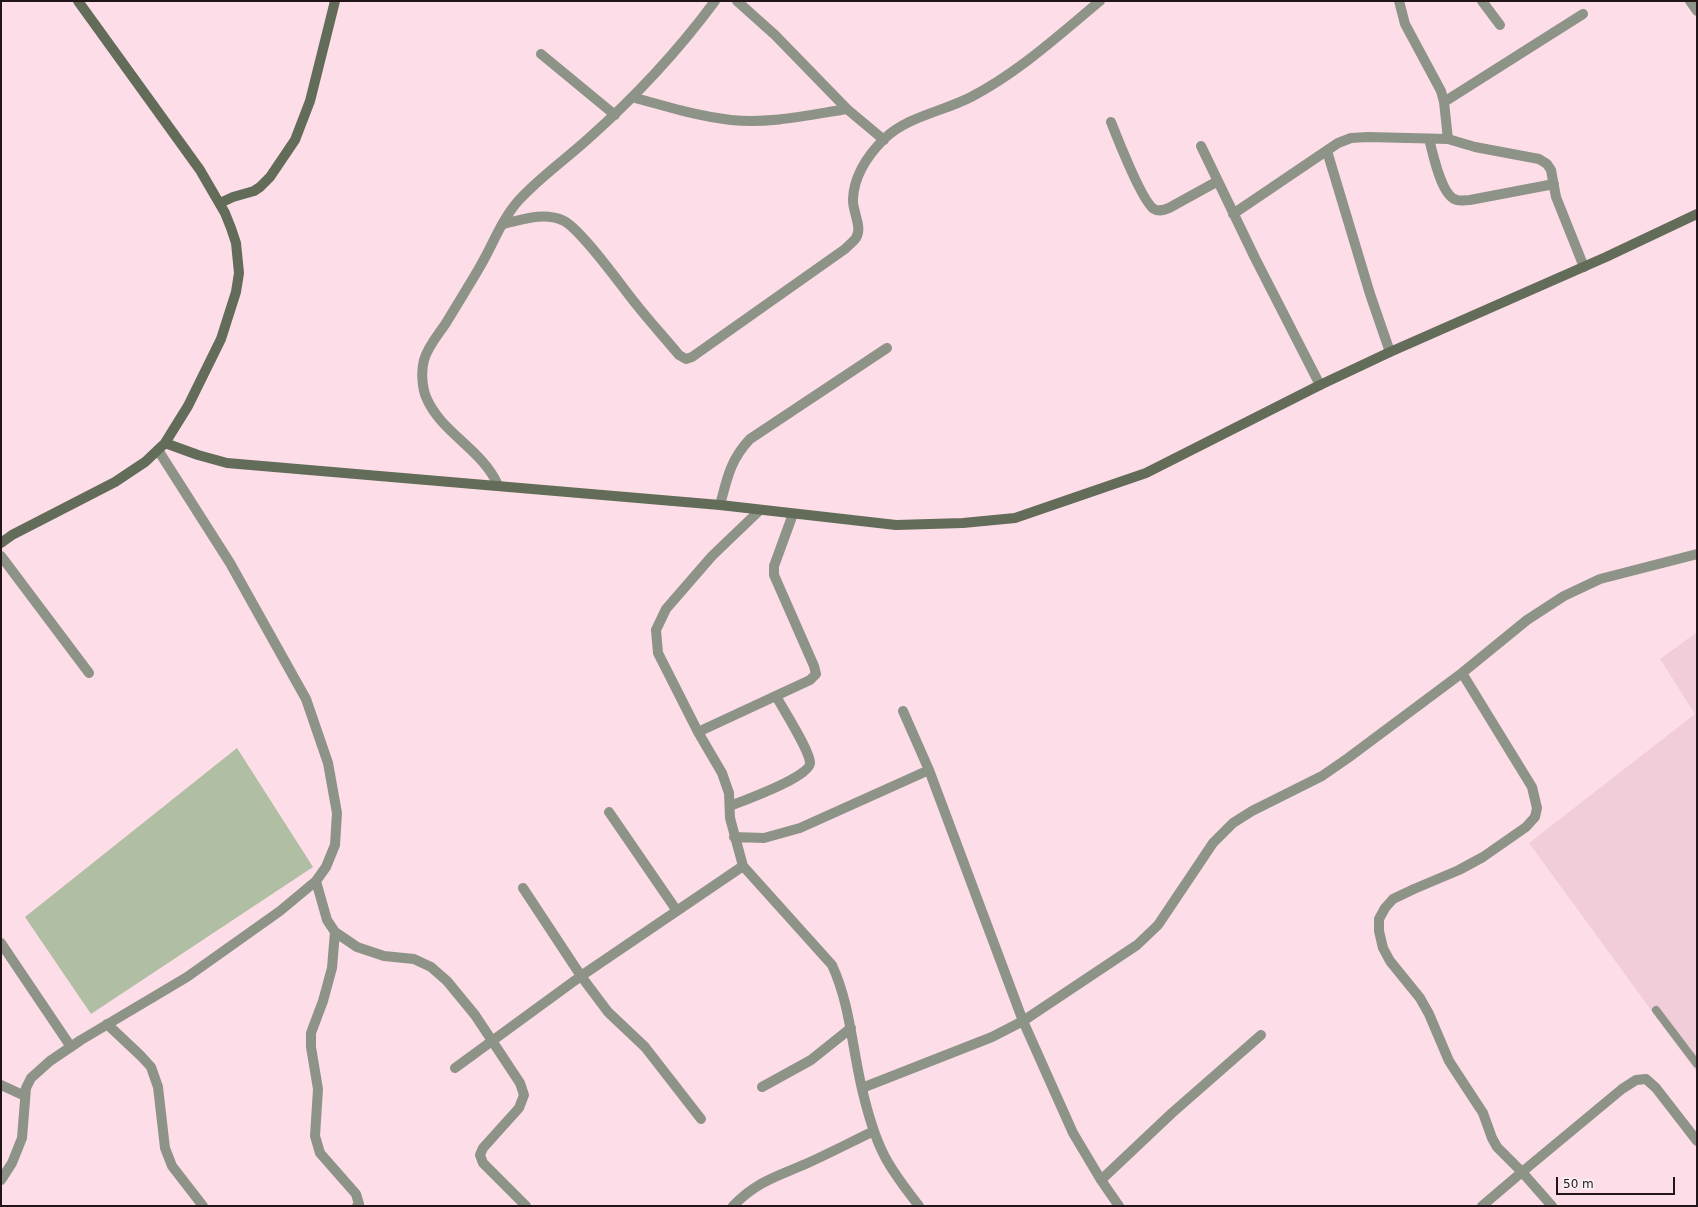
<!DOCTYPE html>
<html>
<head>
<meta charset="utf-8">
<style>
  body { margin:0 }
  #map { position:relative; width:1698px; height:1207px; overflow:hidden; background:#fddee8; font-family:"DejaVu Sans",sans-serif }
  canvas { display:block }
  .frame { position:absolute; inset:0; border:2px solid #22151a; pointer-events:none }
  .scale { position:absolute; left:1556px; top:1177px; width:119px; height:18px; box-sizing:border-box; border:2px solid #22151a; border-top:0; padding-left:5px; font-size:12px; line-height:14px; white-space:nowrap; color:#22151a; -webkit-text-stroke:3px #faf2f5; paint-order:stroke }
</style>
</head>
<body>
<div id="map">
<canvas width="1698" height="1207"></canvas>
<div class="frame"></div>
<div class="scale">50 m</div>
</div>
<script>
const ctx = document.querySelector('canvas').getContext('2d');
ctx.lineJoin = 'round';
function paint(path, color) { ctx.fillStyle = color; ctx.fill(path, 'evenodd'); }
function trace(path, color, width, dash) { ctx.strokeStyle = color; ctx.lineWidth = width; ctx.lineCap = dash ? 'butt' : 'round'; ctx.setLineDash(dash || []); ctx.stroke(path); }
paint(new Path2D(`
  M1697,632v441l-168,-230 166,-129 -35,-55z`), '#f1cdd9');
paint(new Path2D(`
  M237,748l76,119 -222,147 -66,-97z`), '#b0bea3');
trace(new Path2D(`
  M1656,1010l41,54`), '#8d9487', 8);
trace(new Path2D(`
  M737,1l38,34 72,74 37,31
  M1399,1l6,23 36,67 3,11 4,37
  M1482,1l18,24
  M1690,1l7,10
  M541,54l74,61
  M632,97c32,9 65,19 99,23 39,4 78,-5 116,-11
  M1444,102l139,-88
  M1111,122c6,15 31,80 43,87 5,3 10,1 15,-1l49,-27
  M1429,139c4,14 12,58 28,61 4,1 9,0 13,0l84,-16
  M1201,146l54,112 65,127
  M1327,151l43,143 20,58
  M1233,214l105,-71 13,-5 17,-1 80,2 27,8 64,12 8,5 4,6 5,27 28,70
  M503,224c19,-4 39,-12 59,-4 17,6 60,67 74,84 14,18 29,34 43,51l7,4 6,-2 153,-108c4,-4 8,-7 11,-11 7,-11 -4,-27 -3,-39 1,-23 15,-44 31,-60 24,-23 58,-27 87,-42 48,-25 88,-62 129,-96
  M498,485c-17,-37 -57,-52 -72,-88 -4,-10 -5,-26 -2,-37 4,-14 14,-25 22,-37 11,-18 22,-36 32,-53 14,-23 23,-50 41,-70 21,-23 47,-41 70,-62 46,-41 89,-87 126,-137
  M720,505c7,-26 10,-45 30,-66l137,-91
  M760,510l-48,46 -46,53 -10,21 2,23 40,79 24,41 7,20 1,25 13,48 89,99c18,39 20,82 30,124 5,21 11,44 21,64 9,19 23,36 36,53
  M1,556l88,117
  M1462,673l70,114 5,21 -2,9 -9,10 -43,30 -24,13 -45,19 -21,10 -8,9 -6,11v12l4,17 7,13 30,37 9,16 20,47 34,52 9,25 5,9 25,25 100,-83 14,-9 10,-1 10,9 41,53
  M903,711l26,59 94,251 50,112 28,47 18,26
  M698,732l112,-52 6,-6 -2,-8 -40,-91v-9l19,-52
  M730,806c13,-5 80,-29 80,-43 0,-12 -27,-54 -34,-67
  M609,812l68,99
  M734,837l30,1 36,-10 129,-58
  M316,881l11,39 8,12 22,15 27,9 30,3 17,8 16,14 28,34 45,68 4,12 -5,13 -36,40 -3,7 3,8 43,43
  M523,888l58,88 27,36 37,35 56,72
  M335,932l-3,36 -9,33 -12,32v14l7,42 -3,47 5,17 36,41 3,10 -2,2
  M1,943l70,104
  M107,1024l34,32 10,11 7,20 7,61 7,18 31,40
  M455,1068l126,-92 162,-110
  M1,1085l24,11
  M762,1087l49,-27 40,-32
  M862,1088l130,-51 31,-16 114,-76 21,-20 55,-82 20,-20 19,-12 70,-35 26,-18 114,-85 65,-53 37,-24 36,-17 97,-25
  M1,1180l11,-17 10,-25 4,-50 5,-10 19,-17 31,-21 106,-63 93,-66 36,-30 10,-14 9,-22 2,-32 -9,-50 -22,-64 -76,-136 -72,-113
  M1101,1180l71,-67 89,-78
  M733,1206c25,-26 46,-30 77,-44 22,-10 43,-21 64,-31
  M1482,1206l40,-34 30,34`), '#8d9487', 10);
trace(new Path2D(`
  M220,203l13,-6 21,-6 6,-4 10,-10 25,-37 15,-39 25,-100
  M165,443l33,12 29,8 493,42 176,20 67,-2 52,-5 131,-45 174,-88 70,-33 216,-95 91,-43
  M1,543l11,-8 103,-53 30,-20 20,-19 23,-37 33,-67 15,-47 3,-19 -3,-30 -5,-15 -6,-15 -25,-43 -122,-169`), '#626c59', 10);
</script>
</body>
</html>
